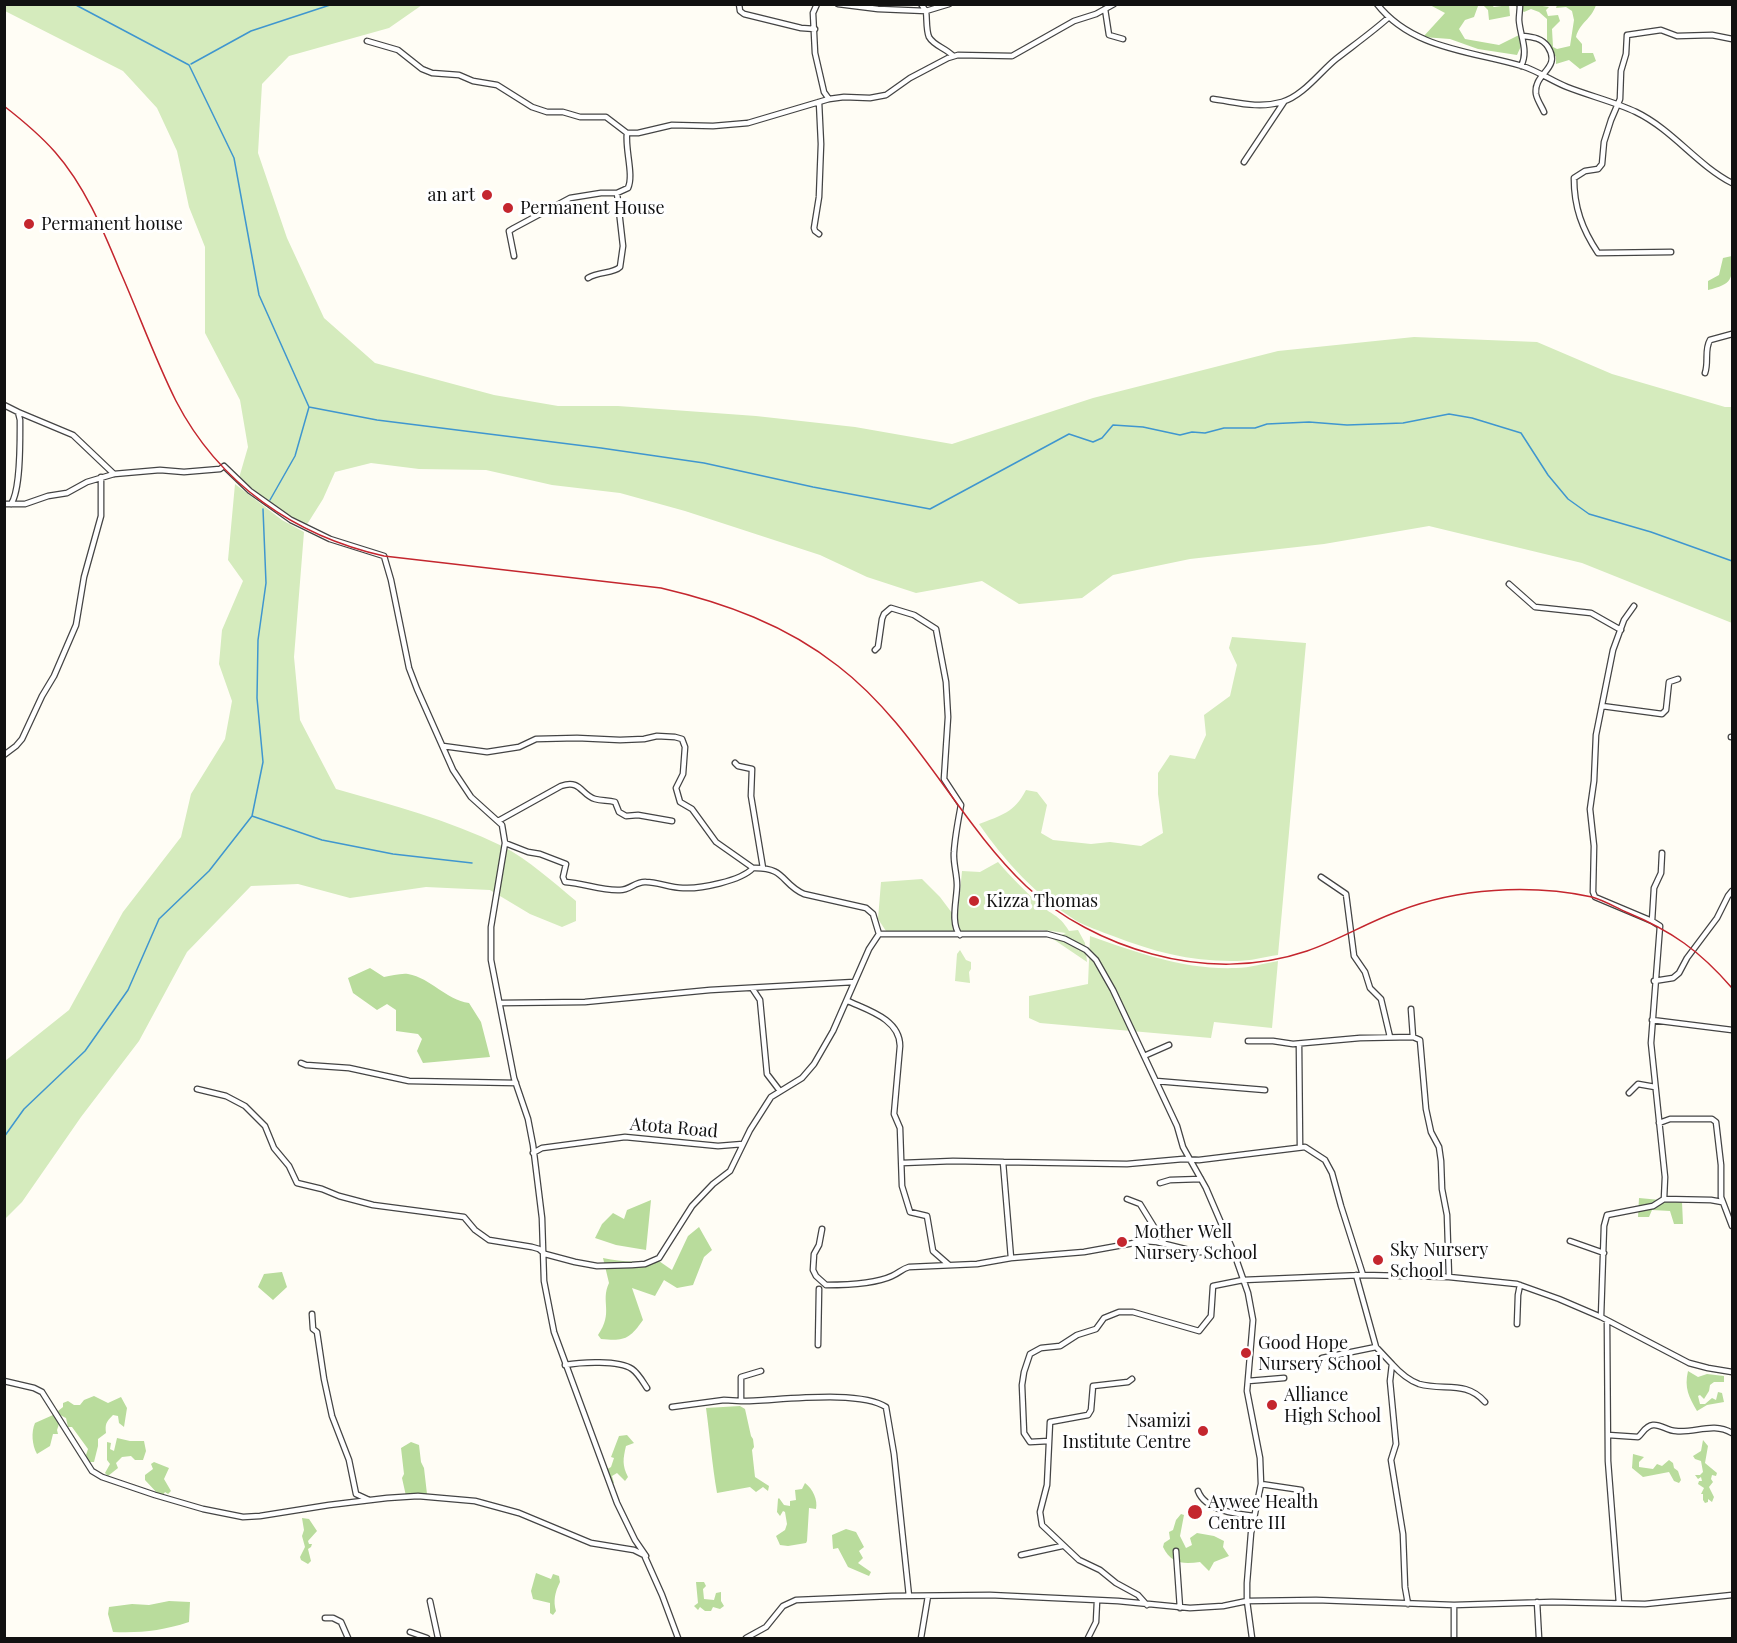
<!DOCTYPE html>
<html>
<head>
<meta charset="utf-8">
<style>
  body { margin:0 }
  #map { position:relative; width:1737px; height:1643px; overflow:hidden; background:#fffdf5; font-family:"Playfair Display",serif }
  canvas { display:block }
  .frame { position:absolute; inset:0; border:6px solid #111; pointer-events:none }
</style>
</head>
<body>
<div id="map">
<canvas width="1737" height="1643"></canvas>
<div class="frame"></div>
</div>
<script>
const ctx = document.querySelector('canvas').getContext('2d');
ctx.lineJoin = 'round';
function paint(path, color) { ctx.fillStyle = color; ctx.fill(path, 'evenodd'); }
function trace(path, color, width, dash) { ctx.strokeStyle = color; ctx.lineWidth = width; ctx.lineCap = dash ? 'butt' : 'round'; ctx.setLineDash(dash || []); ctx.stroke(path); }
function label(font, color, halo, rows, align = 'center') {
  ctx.font = font + ' "Playfair Display",serif'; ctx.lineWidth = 6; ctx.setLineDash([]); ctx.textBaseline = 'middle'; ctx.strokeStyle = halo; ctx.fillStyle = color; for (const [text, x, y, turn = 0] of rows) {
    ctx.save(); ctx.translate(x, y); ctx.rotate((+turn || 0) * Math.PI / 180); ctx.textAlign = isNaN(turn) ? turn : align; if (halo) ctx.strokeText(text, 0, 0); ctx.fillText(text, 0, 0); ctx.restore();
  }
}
paint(new Path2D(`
  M4,5h418l-33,23 -100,28 -27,28 -4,69 29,85 37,80 51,45 119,32 64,11h60l138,10 99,11 97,17 141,-46 185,-47 136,-14 123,5 75,32 113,33h7v216l-150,-60 -153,-37 -105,18 -134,15 -77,16 -31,23 -63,6 -37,-23 -66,12 -49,-16 -47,-22 -135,-44 -65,-18 -68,-8 -66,-15 -67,-1 -48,-6 -36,9 -12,27 -17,27 -21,-11 -46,-37 9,-31 -8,-47 -35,-67v-86l-16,-40 -12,-56 -20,-43 -34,-37 -118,-60z
  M235,484l47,36 22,12 -10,125 6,63 36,69c56,16 113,31 166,57 27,14 51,36 74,55v20l-14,6 -32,-13 -40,-24 -64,-3 -76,11 -52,-14 -47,2 -64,66 -48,89 -58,76 -59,85 -17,17v-158l64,-51 54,-98 58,-75 10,-43 34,-55 7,-38 -13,-37 3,-34 21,-49 -15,-21z
  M1232,637l74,6 -28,312c-14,2 -28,6 -41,6 -44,1 -83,-9 -124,-25 -13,-5 -26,-9 -38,-16 -39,-25 -70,-58 -96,-96 23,-9 35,-11 47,-34l11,2 10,13 -6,28 12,7 38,4 19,-2 31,4 22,-13 -5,-39v-21l12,-18 25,4 11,-24 -2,-20 26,-19 7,-31 -8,-17z
  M998,862c13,15 26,28 40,41 14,13 20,10 31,28l9,-1 7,13 2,19 -34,-23 13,-6 -23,-3 -60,2 -21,3 -5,-11 5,-53 18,1z
  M922,879l18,18 12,16 1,18h-67l-8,-12 3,-37z
  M1090,936c48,17 95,34 146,32 14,0 29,-5 42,-7l-6,67 -58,-6 -3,16 -171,-15 -11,-5v-22l59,-12z
  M960,950l6,10 5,2v7l-2,3 1,11 -15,-2 2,-27z`), '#d5ebbd');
paint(new Path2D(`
  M1490,4l4,3 15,-2 1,11 -21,4 -1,-10 -5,-5 -5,1 -4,11 -9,3 -6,9 6,10 34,6 22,-11v12l-4,9 -39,-6 -28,-10 -27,-2 22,-24 -15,-8z
  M1514,5h22l13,2 -3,3 2,6 10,-1 2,6 -8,8 1,18 4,2 13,-3 4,-26 -2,-9 -6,-4 -10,1 1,-3h39c-5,15 -16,17 -20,32l6,7v9h11l3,8 -16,8 -11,-9 -13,4v-7l-9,-13v-25l-8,-7 -8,-3 -7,3z
  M1732,256c1,24 0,28 -24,34v-9l11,-6 4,-17z
  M370,968l14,9c7,-1 17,-4 24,-3 23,4 38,26 61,29l12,19 9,35 -67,6 -6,-12 5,-12 -4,-5 -22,-3v-21l-9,-6 -10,6 -24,-17 -5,-15z
  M1639,1198l43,4 1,22h-9l-4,-13 -18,-1 -3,7h-11z
  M651,1200l-5,50 -30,-5 -21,-7 7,-14 11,-11 11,6 3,-9z
  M699,1227l13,23 -8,7 -11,28 -16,3 -13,-8 -9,16 -23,-8 11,32c-14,20 -19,21 -42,19l-3,-4c16,-23 2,-33 11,-52l-6,-25c19,4 34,5 53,1l16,11 16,-34z
  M282,1272l5,15 -14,13 -15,-13 6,-13z
  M1688,1371l10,6 9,-3 17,2v6h-10l-4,3 -1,6 -5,8 -4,-4 -2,1 2,8h5l7,-6 4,2 2,-8 4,1 2,9 -17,3 -10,6c-8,-14 -13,-23 -9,-40z
  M94,1396l14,7 13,-6 6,11 -3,19 -5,-4 -1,-7 -5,-1c-7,7 -8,9 -7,18l-8,6v7l-4,16h-6l-2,-7 2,-6 -16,-22h-4l-2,-9 -6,-3 -2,-4 5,-4v-4l5,-2 6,4h6l4,-5z
  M740,1406l5,3 6,27 2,3 1,8 -2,3 3,27 14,9 -1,5 -5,-4 -7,5 -6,-5 -33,6c-5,-29 -7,-56 -11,-85z
  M53,1415l6,9 -2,6 1,4h-5l-3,12 -13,8c-5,-9 -6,-22 -2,-31z
  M627,1435l7,8 -8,3c-3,13 -4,19 2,31l-3,4 -8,-8 -5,3 2,7 -4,1 -6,-13 7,-4 3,-9 -3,-1 8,-21z
  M117,1438l13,3h14l2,10 -3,9h-8l-4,-4 -9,1 -6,6 2,5 -10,8 -3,-3 5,-9 -3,-4v-18l4,1 -1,6 4,2z
  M1703,1440l5,6 -3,17 12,10 -1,3 -4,-1 -1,4 2,3 -4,5 5,10 -2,5 -4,-3v3l-3,1 -2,-3v-6h-2l3,-6 -6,-4 1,-3h3l-1,-4 -3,2 -3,-4h5l3,-3 -2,-11 -6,-2 -2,-3 8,-5z
  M411,1442l8,3 2,17 3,6 3,26 -21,2 -4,-18 2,-4 -3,-26z
  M1633,1454l11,3 -5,5v5l14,2 4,-5 5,2 7,-6 4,3 1,5 4,3 3,9 -2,3 -5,-2 -5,-9 -26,5 -11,-9z
  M154,1462l15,6 -5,11 7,12 -3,3 -3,-2 -2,3h-4l-14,-15v-5l8,-6 -2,-5z
  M805,1483c8,6 13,17 11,26l-7,-1 -2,33 -1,2 -18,3 -8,-1 -4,-9 9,-6 2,-6 -2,-12 -2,-1 -3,5 -3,-4 1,-13 1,-1 5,7 6,1v-5l6,-1 -1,-10 7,-1z
  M1181,1514l3,1 -4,21 6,12 6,-3 -2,-7 7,-5 17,3 10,5 -1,6 6,9 -15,6 -5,9 -9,-9c-17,2 -29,2 -37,-15l1,-4 6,-4 -1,-7 4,-2 3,-10z
  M302,1518l7,1 8,12 -9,10 1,3h3l-1,3 -3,2 3,12 -3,3 -7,-4 -1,-3 5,-10 -3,-11 2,-6z
  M846,1529l10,3 8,15 -5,4 4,7 -5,5 13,9 -2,4 -21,-9 -10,-19 -5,1 -1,-14z
  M536,1573l15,6 2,-5 6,2 1,6c-5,10 -7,19 -4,29l-3,4 -3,-2v-10l-17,-4 -2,-8z
  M696,1582h8l2,4 -3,3 1,10 10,1 2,-7 5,-1v9l3,5 -4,3 -7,-2 -2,4h-6l-5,-4 -2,3 -4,-4 4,-3z
  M169,1601l21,1 -1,20c-28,9 -47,11 -76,10l-5,-18 1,-7 23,-3 17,1z`), '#b9dc9c');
trace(new Path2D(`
  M74,4l115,61 45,93 25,137 50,112 -14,49 -25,44
  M191,64l60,-33 82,-27
  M309,407l68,13 224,28 103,15 109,24 117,22 139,-75 24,8 9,-4 11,-13 30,2 37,8 12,-3 13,1 19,-5h31l12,-4 42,-2 38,3 56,-2 46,-9 23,4 49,15 27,42 20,24 21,15 62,18 81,29
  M252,816l70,24 71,14 79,9
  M4,1137l20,-28 61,-58 43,-61 31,-71 50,-48 43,-55 11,-54 -6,-64 1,-58 8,-57 -3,-74`), '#3f96cf', 1.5);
const street = new Path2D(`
  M739,4l1,7 4,3 57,14 14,1
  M817,4l-4,9 2,40 9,39 5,7
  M838,4l40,5 48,2c1,7 0,19 3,26 5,9 17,11 24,19
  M921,4l5,7 23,-7
  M1377,4c35,45 94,47 145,62 16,5 30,15 45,21 23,9 48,15 69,25 37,18 61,53 96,71
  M1520,4c0,6 -1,11 -1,16 1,16 10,31 2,46
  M1105,9l4,26 14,4
  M1523,36c10,1 19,2 25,11 14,22 -15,26 -12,47 1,6 6,13 8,18
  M367,41l31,9 24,19 10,4 27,2 14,6 24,4 35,22 15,5h16l17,5h26l21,16h11l34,-8 41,1 35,-3 81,-24 15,-2 26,1 16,-3 24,-17 38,-20 10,-3 54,1 62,-35 22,-7 18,-10
  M1213,99c23,3 45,10 69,3 21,-6 38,-30 54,-43 18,-14 35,-26 52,-41
  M819,102l2,42 -2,53 -5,31 1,3 4,3
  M1244,162l40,-60
  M1671,252l-73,1c-16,-24 -24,-46 -24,-75l11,-7 13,-2 4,-5 2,-22 7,-22 9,-21 1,-28 5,-17 1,-19 34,-5 16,6 35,-1 20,4
  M514,256l-5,-25 5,-3 56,-30 31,-5h16l11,-5c6,-13 -3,-38 -1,-55
  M588,278c11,-7 25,-4 32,-11l3,-21 -6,-53
  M1705,373c4,-11 -1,-23 5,-33l22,-6
  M4,405l14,7 2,8c0,19 1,70 -9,84
  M18,412l55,23 41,39
  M4,504h21l23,-8 19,-3 20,-11 27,-8 46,-4 24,2 36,-3 4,-3 26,25 41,29 39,19 54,17 7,24 18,88 8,21 36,81 18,27 31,28 3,18 -14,84v33l23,118 14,41 5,26 9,73 2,63 10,51 63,171 18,37 11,16 -1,1 17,38 16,43
  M1509,584l26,23 56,6 30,17
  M1634,606l-10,14 -11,30 -17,85 -2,46 -4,28 4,37 -1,46 2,5 57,24
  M875,650l3,-3 4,-28 2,-5 7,-6 23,7 22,14 10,53 2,35 -4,62 17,26c-3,16 -6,31 -7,47 -1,11 3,22 3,33 0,14 -7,39 3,50
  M1602,706l60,8 4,-4 3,-28 9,-3
  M1731,737h1
  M443,746l44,6 32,-5 17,-8 41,-1 43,2 24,-1 13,-3 18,1 7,2 3,8 -2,27 -7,14 4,14 12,7 24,33 37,26
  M4,755l12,-9 6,-7 20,-43 12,-20 22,-51 8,-48 17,-61v-39
  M735,763l3,3 14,3 -1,27 12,72
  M498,821l63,-35c20,-7 20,9 34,13 7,2 13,1 20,3l4,10 7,4 12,-1 34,6
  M505,843l23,9 12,2 26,10 -3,13 2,5c19,1 36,9 55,8 10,0 16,-9 26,-8 12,0 24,6 37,6 17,1 58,-7 70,-20 33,-1 28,16 51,26l62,14 7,6 6,20
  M1662,853l-1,20 -7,15 -2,33 8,5 -9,117 14,134 -1,22
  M1321,877l25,17 8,62 11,16 5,16 11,11 9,38
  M1654,981l19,-3 6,-5 8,-15 30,-40 11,-22 4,-5
  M752,988l8,12 7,74 13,17
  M848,1001c19,9 52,18 52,45l-6,68 6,14 2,58 8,26 17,4 6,35 16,14
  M500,1003l85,-1 125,-12 144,-8
  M1411,1009l2,28
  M1652,1020l80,10
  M1248,1041h25l20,3 67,-6 53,-1 7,3 6,69 5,23 8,15 2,14 1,28 5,26 2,62
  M1299,1044l1,102
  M1144,1056l25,-11
  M301,1063l5,2 43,3 60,13 107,2
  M1156,1081l109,9
  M197,1089l29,7 19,10 20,20 9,22 15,18 8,17 25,6 17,7 34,9 91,12 11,13 14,10 43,7 7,2 6,5 30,8 22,4 35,-1 13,-1 14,-6 33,-52 21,-22 17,-13 20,-41 21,-33 31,-19 12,-14 19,-33 36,-82 10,-15h168l18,5 21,11 10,10 17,30 64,136 6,21 23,41 28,65 14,40 5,27 -6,71 13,67 1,26 -10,49 -4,50v18l5,37
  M1629,1093l9,-9 17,3
  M1659,1123l11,-4h42l4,3 5,43v32l11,29
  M533,1153l9,-5 83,-11 93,9 25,-2
  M1003,1162l124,2 56,-5 16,1 106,-13 20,13 7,13 9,33 22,69
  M902,1163l51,-2 50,1 8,96
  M1160,1183l10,-3 31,-1
  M1127,1199l13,5 24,39
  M822,1229l-3,16 -5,9 -1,16 3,6 10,9c19,0 49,-1 66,-9 7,-3 10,-7 17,-9l68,-3 34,-6 73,-6 61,-11 12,1 40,10 37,1
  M1570,1241l34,12
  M1356,1275l20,72 16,17 -2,17 6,63 -5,16 12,74 2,53 3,17
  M312,1314l1,15 4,3 7,47 8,37 17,44 7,34 13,6
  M1601,1317l3,-91 3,-11 46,-9 11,-7 47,1 11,2
  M1607,1321l1,140 11,142
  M1517,1324l1,-29 2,-10
  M818,1345l1,-56
  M1322,1358l54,-11
  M1392,1364c8,9 16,16 27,20 25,7 47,-4 66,18
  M565,1365c16,-3 54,-5 67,4 6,4 11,13 15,19
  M761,1371l-20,6v24c34,0 118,-12 145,6l8,47 15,142
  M1132,1379l-4,3 -35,4 -2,24 -3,5 -38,7 -3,63 -7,27 2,13 37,35 21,10 16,13 22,12 9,10
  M4,1381l30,7 8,4 50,79 10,6 53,18 48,14 40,8 17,-1 69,-11 58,-7 31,-2 57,5 44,12 72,30 43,7 10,5
  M1248,1381l36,-3
  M672,1407l52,-7 17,1
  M1608,1435l30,2c5,-4 7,-11 15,-12 8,-1 14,6 23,6 20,2 37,-9 56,2
  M1049,1441l-19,1 -6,-9 -2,-48 2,-13 6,-18 11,-6 19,-2 17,-11 19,-6 8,-11 15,-6h14l66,19 12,-15 2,-30 30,-6 120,-5 86,2 68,7 42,15 42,18 88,46 19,5 24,4
  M1261,1484l40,6
  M1198,1491c7,19 37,23 56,25
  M1176,1551l4,57
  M1021,1555l41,-9
  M430,1601l8,37
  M1537,1602l2,36
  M1454,1605v33
  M325,1618h8l8,4 7,16
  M410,1632l17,6
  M746,1638l20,-11 17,-21 13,-6 96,-4 98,-1 128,6 72,7 33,-2 24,-5 69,-1 138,5 98,-3 93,2 87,-9
  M921,1638l7,-42
  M1088,1638l8,-16 1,-21`);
trace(street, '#444', 7);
trace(street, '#fff', 4.5);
trace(new Path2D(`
  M4,106c18,14 36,29 51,46 30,34 48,78 65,119 19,43 35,88 56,130 43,83 119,135 208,155l277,32c64,15 125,37 177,78 77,59 119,154 188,220 34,32 81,56 126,68 51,14 105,14 155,-3 32,-11 61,-29 92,-40 59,-23 131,-27 193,-14 11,3 23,10 34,15 46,19 74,39 106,76`), '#c4262e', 1.5);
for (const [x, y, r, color] of [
  [487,195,6,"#c4262e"],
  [508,208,6,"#c4262e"],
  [29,224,6,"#c4262e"],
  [974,901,6,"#c4262e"],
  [1122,1242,6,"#c4262e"],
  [1378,1260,6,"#c4262e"],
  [1246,1353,6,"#c4262e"],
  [1272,1405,6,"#c4262e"],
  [1203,1431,6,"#c4262e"],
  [1195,1512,8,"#c4262e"]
]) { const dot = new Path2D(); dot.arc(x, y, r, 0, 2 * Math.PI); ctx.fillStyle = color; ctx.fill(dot); trace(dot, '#fff', 2); }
label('18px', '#111', '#fff', [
  ["an art",475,195,"right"],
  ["Permanent House",520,208],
  ["Permanent house",41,224],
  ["Kizza Thomas",986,901],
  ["Mother Well",1134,1232],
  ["Nursery School",1134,1253],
  ["Sky Nursery",1390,1250],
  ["School",1390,1271],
  ["Good Hope",1258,1343],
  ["Nursery School",1258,1364],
  ["Alliance",1284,1395],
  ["High School",1284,1416],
  ["Nsamizi",1191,1421,"right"],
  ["Institute Centre",1191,1442,"right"],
  ["Aywee Health",1208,1502],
  ["Centre III",1208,1523]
], 'left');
label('18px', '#111', '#fff', [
  ["Atota Road",674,1128,5]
]);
</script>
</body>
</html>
